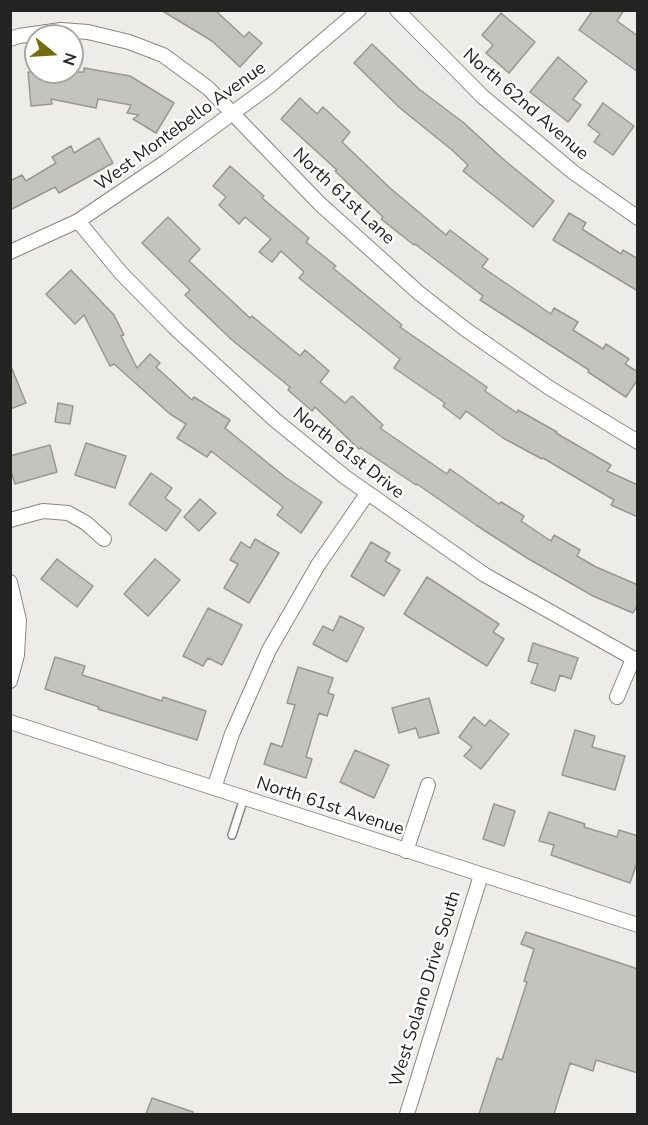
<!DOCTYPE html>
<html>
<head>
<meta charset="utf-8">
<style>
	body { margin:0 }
	#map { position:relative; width:648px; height:1125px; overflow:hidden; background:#edece8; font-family:"Nunito Sans",sans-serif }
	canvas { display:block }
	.frame { position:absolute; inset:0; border:12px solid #232321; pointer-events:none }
	.north { position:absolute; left:24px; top:24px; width:60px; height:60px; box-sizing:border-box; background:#fffffe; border:2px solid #a7a7a6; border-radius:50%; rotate:108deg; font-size:16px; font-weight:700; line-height:24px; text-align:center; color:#232321 }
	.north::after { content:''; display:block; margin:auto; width:21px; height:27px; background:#746d0b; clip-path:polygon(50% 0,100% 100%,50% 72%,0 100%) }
</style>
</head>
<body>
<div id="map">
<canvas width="648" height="1125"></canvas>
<div class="frame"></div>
<div class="north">N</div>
</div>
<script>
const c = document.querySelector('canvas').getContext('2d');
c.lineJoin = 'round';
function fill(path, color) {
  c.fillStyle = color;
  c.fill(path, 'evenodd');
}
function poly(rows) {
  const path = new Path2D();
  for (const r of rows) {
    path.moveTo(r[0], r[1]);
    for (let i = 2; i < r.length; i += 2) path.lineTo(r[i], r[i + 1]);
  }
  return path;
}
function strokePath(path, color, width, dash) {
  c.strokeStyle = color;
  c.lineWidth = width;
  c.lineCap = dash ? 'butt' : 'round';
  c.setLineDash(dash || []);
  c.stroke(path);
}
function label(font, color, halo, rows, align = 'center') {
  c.font = font + ' "Nunito Sans",sans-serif';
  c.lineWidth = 5;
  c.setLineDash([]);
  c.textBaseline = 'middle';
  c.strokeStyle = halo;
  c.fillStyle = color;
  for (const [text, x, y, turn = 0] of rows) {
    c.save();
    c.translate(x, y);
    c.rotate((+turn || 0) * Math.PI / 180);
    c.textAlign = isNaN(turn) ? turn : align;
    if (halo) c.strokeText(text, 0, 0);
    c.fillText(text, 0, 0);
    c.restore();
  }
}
const building = poly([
	[161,10,215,10,244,37,249,32,262,43,240,67,212,41,161,10],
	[593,10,624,10,617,21,638,36,638,72,579,30,593,10],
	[501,13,535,42,509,73,486,53,493,45,482,35,501,13],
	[372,44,419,89,464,123,503,159,554,201,533,227,463,171,468,165,452,150,400,108,354,63,372,44],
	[558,57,587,81,573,99,581,105,568,122,530,92,558,57],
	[84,68,130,76,174,103,156,133,133,119,139,115,127,113,131,105,98,99,96,108,51,99,52,104,31,106,28,72,84,72,84,68],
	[300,98,317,114,323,107,350,132,342,142,390,188,446,235,450,230,488,259,482,267,551,314,554,308,578,322,573,330,603,349,606,344,629,359,625,364,638,372,638,379,626,397,588,372,589,370,480,300,483,296,415,244,414,245,381,219,383,217,335,171,337,170,281,119,300,98],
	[603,103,634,126,613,155,594,142,600,134,588,125,603,103],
	[99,138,113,163,59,193,55,187,10,210,10,181,22,175,26,181,56,163,52,157,71,146,74,153,99,138],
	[230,166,264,196,262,198,309,238,306,242,336,266,333,268,402,325,400,327,487,387,485,391,517,413,518,410,557,432,556,433,611,465,607,471,638,485,638,517,611,505,614,500,543,458,542,459,503,438,466,411,460,419,443,406,445,403,394,368,400,359,299,278,304,272,281,251,272,262,259,252,271,239,245,217,239,224,219,205,226,197,213,186,230,166],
	[569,213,586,223,582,229,621,254,623,250,638,259,638,291,553,240,569,213],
	[168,217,200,249,189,261,250,318,252,316,300,356,305,350,329,371,320,382,345,403,352,396,383,425,380,428,447,474,450,469,499,504,501,502,524,516,521,521,551,541,554,535,580,550,577,556,596,567,638,585,638,604,633,613,593,596,527,558,476,525,417,484,416,485,361,448,359,449,315,407,312,411,288,390,290,387,232,340,185,295,190,290,142,243,168,217],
	[71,270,114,315,124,335,121,336,137,368,150,354,160,363,156,367,192,400,194,397,230,420,225,428,285,477,322,502,301,533,277,515,283,507,211,451,207,457,177,438,186,424,170,414,114,364,110,366,84,315,75,324,46,294,71,270],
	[10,364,26,403,10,409,10,364],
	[58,403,73,406,70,424,55,422,58,403],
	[86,443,126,456,115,488,75,475,86,443],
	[50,445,57,472,15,484,10,468,10,456,50,445],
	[151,473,172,488,165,498,181,510,166,531,129,504,151,473],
	[200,499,216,513,199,531,184,517,200,499],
	[255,539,279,553,249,603,224,588,238,564,230,560,241,542,250,548,255,539],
	[371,542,390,553,385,561,400,570,384,596,351,576,371,542],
	[57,559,93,586,77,607,41,579,57,559],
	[155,559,180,580,148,616,124,594,155,559],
	[427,577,499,624,493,632,504,639,487,666,404,614,427,577],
	[208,608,242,625,222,665,208,658,203,666,183,656,208,608],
	[340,616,364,628,347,662,313,644,323,626,333,631,340,616],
	[533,643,578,658,571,679,560,675,555,691,531,683,538,664,528,661,533,643],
	[55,657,85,666,82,675,95,679,162,701,163,697,206,711,197,740,98,709,99,707,45,689,55,657],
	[298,667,333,678,328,693,334,695,327,716,319,713,306,757,312,759,306,778,264,764,271,743,282,747,295,705,287,703,298,667],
	[429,698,439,733,419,738,416,728,399,733,392,708,429,698],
	[474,717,485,726,490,720,509,734,481,769,464,756,472,747,459,737,474,717],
	[575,730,595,736,592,747,625,756,615,790,562,775,575,730],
	[355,750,389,765,374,798,340,782,355,750],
	[494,804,515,811,504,846,483,839,494,804],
	[549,812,585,824,584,827,617,837,619,830,638,836,638,860,630,883,551,855,554,845,539,841,549,812],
	[526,932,638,969,638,1073,596,1060,593,1071,570,1063,554,1114,479,1114,497,1058,502,1060,527,982,524,981,534,949,521,944,526,932],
	[152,1098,193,1112,193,1114,146,1114,152,1098]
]);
fill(building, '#c4c4bf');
strokePath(building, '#979793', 1.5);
const service = poly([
	[232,835,244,798]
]);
const minor = poly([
	[397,10,483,97,573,172,638,218],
	[10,39,19,36,61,30,88,32,129,42,163,55,208,88,320,204,419,293,465,329,548,387,638,442],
	[78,221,121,273,175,328,275,420,345,477,485,575,638,661],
	[10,252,78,221,167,161,271,85,359,10],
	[10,520,43,511,68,513,86,523,104,539],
	[10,582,19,620,17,655,10,681],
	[617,697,633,659],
	[10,722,638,925],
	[214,788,232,734,269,650,318,565,367,494],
	[406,851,428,785],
	[407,1114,481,875]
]);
strokePath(service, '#878783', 10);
strokePath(minor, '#878783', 16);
strokePath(service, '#fff', 7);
strokePath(minor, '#fff', 14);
label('18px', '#232321', '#fffffe', [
	["North 62nd Avenue",525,105,41],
	["West Montebello Avenue",181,127,-36],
	["North 61st Lane",343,197,43],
	["North 61st Drive",348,454,38],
	["North 61st Avenue",330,807,18],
	["West Solano Drive South",426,989,-73]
]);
</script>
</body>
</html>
